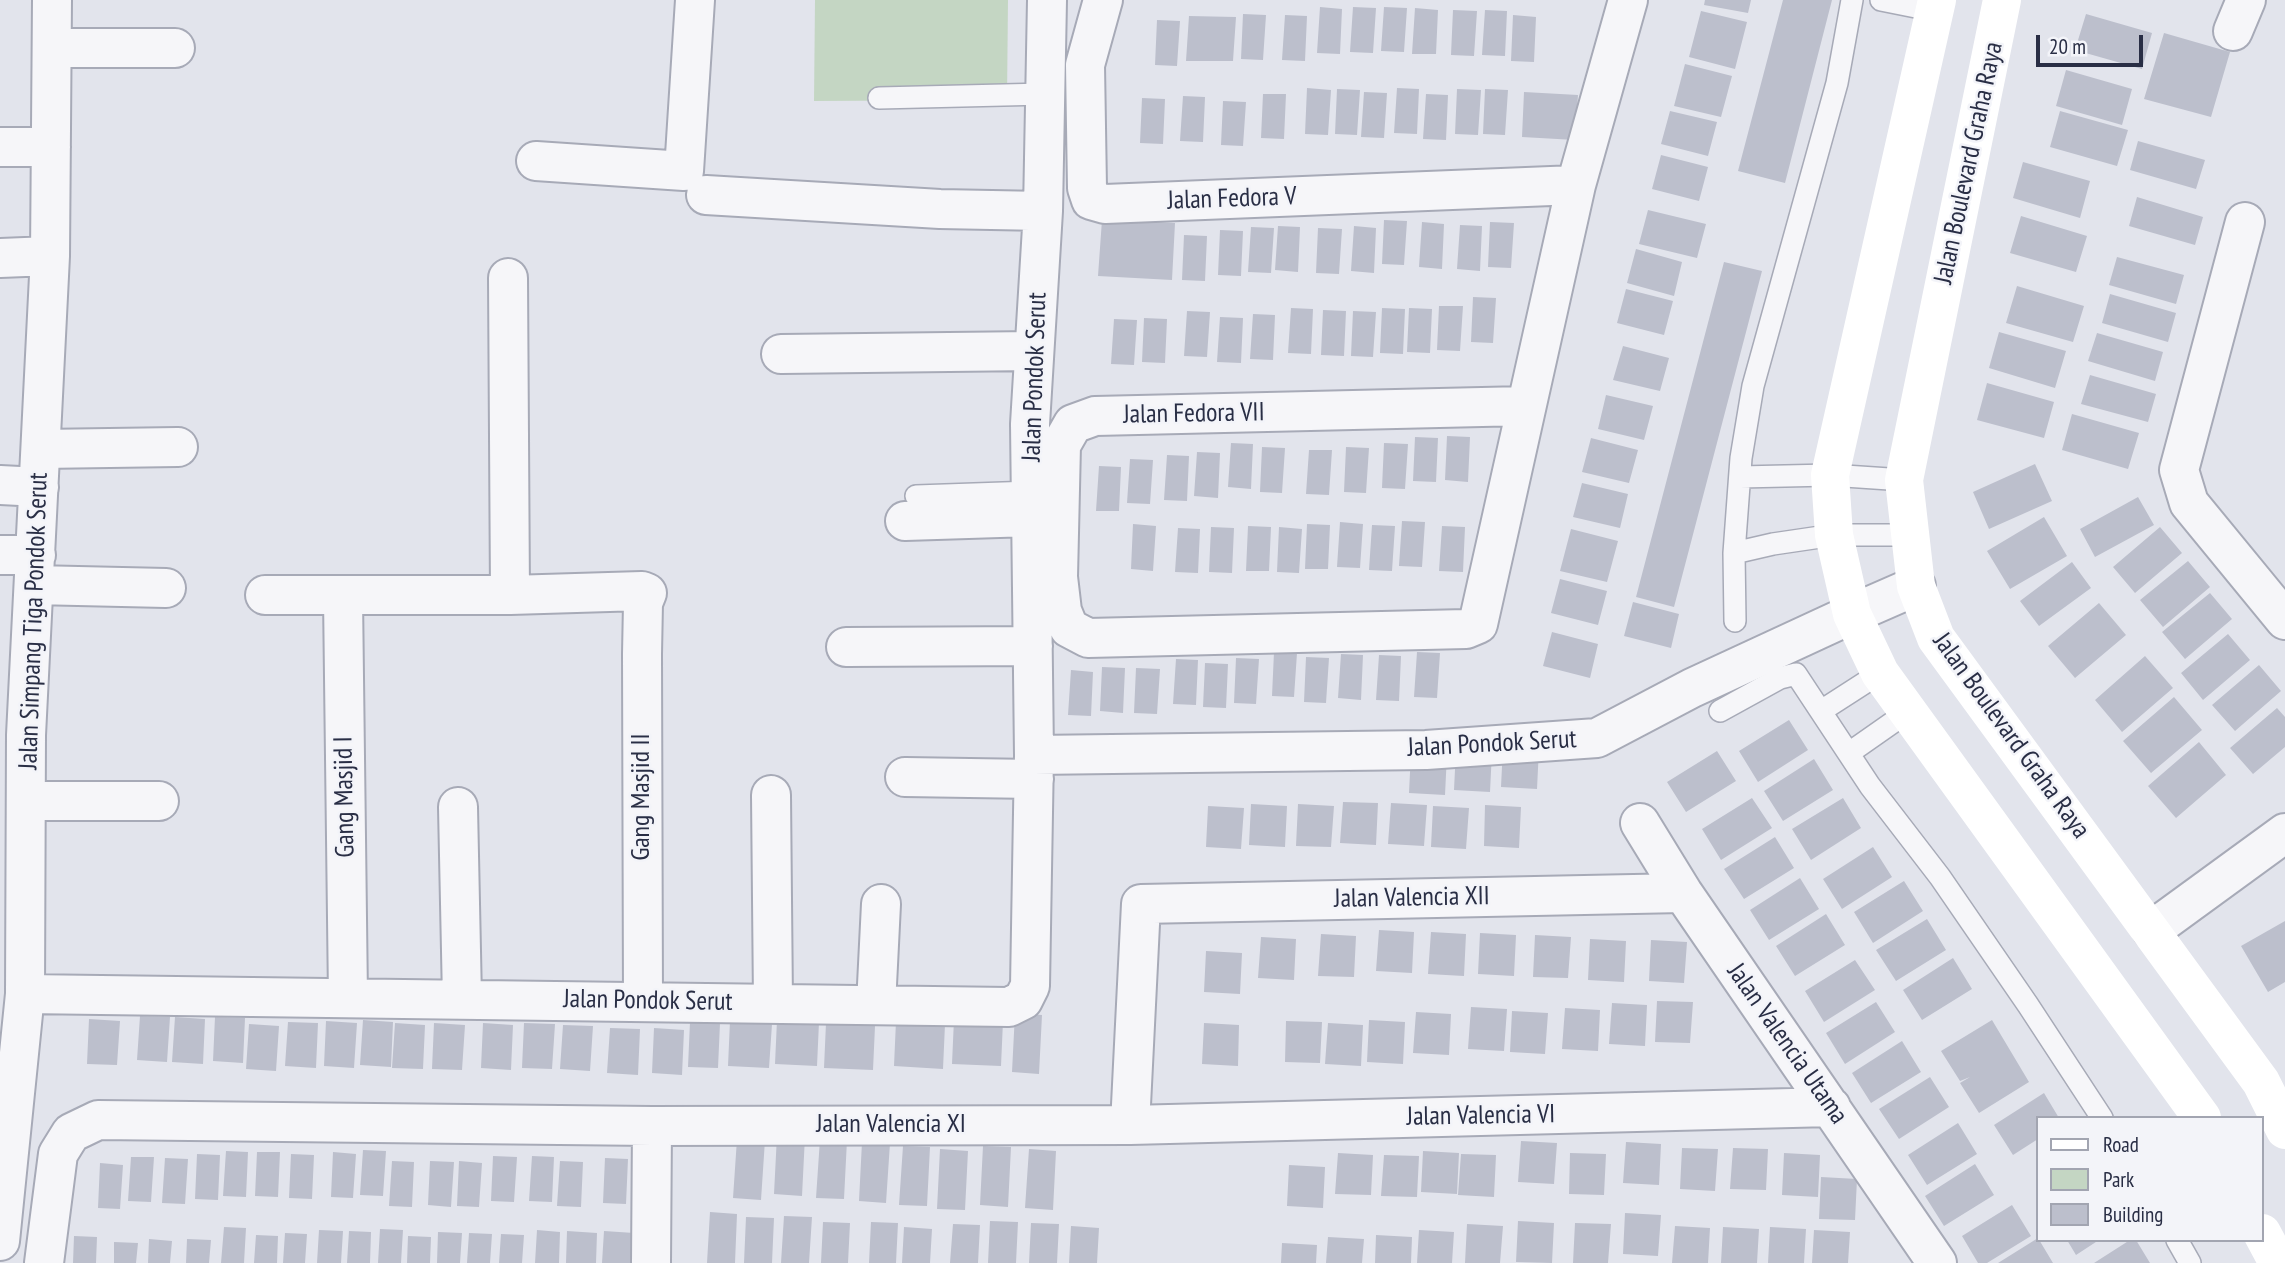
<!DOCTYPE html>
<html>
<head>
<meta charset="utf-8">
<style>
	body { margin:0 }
	#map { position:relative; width:2285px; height:1263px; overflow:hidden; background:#e2e4ec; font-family:"PT Sans Narrow",sans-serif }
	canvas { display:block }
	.legend { position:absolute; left:2036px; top:1116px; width:228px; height:126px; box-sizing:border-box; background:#f3f4f9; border:2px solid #a2a5b1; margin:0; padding:9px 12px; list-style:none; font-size:21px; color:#292e45 }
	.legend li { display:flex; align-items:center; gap:14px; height:35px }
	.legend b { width:35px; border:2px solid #a2a5b1 }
	.scale { position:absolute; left:2036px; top:35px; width:107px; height:32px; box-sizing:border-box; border:4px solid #292e45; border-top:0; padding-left:9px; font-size:21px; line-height:24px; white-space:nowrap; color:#292e45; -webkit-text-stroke:5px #f3f4f9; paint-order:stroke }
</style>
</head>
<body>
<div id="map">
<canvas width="2285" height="1263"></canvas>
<ul class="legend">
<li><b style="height:9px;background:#fff"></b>Road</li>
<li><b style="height:19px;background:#c4d6c3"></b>Park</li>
<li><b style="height:19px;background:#bcbfcc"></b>Building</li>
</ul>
<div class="scale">20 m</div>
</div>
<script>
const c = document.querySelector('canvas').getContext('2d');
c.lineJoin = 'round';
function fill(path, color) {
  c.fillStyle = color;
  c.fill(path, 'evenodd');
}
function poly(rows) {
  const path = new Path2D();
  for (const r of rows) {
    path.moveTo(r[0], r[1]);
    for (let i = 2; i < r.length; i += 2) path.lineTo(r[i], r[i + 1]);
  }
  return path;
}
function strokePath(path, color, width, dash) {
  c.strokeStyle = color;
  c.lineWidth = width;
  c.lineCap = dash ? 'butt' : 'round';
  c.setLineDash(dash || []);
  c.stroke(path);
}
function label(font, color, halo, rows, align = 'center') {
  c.font = font + ' "PT Sans Narrow",sans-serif';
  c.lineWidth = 5;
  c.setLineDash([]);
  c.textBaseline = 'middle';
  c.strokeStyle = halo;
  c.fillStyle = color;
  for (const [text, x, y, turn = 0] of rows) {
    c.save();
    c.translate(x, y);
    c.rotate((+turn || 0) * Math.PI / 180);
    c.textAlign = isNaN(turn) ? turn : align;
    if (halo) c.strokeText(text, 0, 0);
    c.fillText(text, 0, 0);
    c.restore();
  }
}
fill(poly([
	[815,0,1008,0,1007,100,814,101]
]), '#c4d6c3');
fill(poly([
	[1705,0,1751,0,1748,13,1704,5],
	[1783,0,1832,0,1785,183,1738,171],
	[1320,7,1342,9,1340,54,1317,53],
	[1353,7,1376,8,1373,53,1350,52],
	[1384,7,1407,8,1404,52,1381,51],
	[1415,8,1438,10,1436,54,1412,54],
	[1453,10,1477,11,1474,56,1451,55],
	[1485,10,1507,11,1505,56,1482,55],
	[1701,11,1747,22,1735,69,1689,57],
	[1243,14,1266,15,1263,60,1241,59],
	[2086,14,2152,33,2142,69,2075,50],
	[1285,15,1307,16,1305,61,1282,60],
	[1513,15,1536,17,1534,62,1511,61],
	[1189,16,1236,17,1233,61,1186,61],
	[1157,20,1180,21,1177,66,1155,65],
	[2164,33,2230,52,2211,117,2144,99],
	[1685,64,1732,76,1721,117,1674,106],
	[2066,70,2132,89,2122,125,2056,106],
	[1307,88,1331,90,1328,135,1305,134],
	[1397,88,1419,89,1417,134,1394,133],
	[1337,89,1360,90,1357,135,1335,134],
	[1457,89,1481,90,1478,135,1455,134],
	[1485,89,1508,90,1505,135,1483,134],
	[1364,92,1387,93,1384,138,1361,137],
	[1524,92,1578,95,1575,140,1522,137],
	[1263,94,1286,94,1284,139,1261,138],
	[1426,94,1448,95,1446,140,1423,139],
	[1183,96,1205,97,1203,142,1180,141],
	[1142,98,1165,99,1163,144,1140,143],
	[1223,101,1246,102,1243,146,1221,145],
	[1670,111,1717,122,1708,156,1661,144],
	[2060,111,2128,130,2117,166,2050,147],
	[2138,141,2205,160,2196,189,2130,170],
	[1661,155,1708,167,1699,201,1652,189],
	[2023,162,2090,181,2080,218,2013,198],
	[2137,197,2203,217,2195,245,2129,226],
	[1648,210,1706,224,1697,258,1639,244],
	[2021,216,2087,236,2076,272,2010,253],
	[1102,220,1175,223,1172,280,1098,276],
	[1384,220,1407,221,1404,265,1382,264],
	[1422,222,1444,224,1442,269,1419,267],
	[1490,222,1514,223,1511,268,1488,267],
	[1460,225,1482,226,1480,271,1457,269],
	[1278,226,1300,227,1298,272,1275,270],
	[1354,226,1376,228,1374,273,1351,271],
	[1251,227,1274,228,1271,273,1248,272],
	[1318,228,1342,229,1339,274,1316,273],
	[1220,230,1243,231,1241,276,1218,275],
	[1184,235,1207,236,1205,281,1182,280],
	[1636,249,1682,262,1674,296,1627,283],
	[2117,257,2184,275,2176,304,2109,285],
	[1724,262,1762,271,1674,607,1636,597],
	[2017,286,2084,306,2073,342,2006,323],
	[1626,289,1673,301,1664,335,1617,323],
	[2110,294,2176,313,2168,342,2102,323],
	[1473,297,1496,298,1493,343,1471,342],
	[1439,306,1463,306,1460,351,1437,350],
	[1291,308,1313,309,1311,354,1288,353],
	[1382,308,1405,309,1403,354,1380,353],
	[1409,308,1432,309,1430,353,1407,352],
	[1323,310,1346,311,1344,356,1321,355],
	[1187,311,1210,312,1207,357,1184,356],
	[1353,311,1376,312,1373,357,1351,356],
	[1253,314,1275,315,1273,360,1250,359],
	[1220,317,1243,318,1241,363,1217,362],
	[1144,318,1167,319,1165,363,1142,362],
	[1114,319,1137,320,1134,365,1111,364],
	[1999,332,2066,351,2055,388,1989,368],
	[2097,333,2163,352,2155,381,2088,361],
	[1623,346,1669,358,1660,391,1613,380],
	[2090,375,2156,394,2148,422,2081,404],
	[1987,383,2054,402,2044,438,1977,420],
	[1606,395,1653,406,1644,440,1598,429],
	[2072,414,2139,433,2128,469,2062,450],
	[1447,436,1470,437,1468,482,1445,480],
	[1415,437,1438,438,1436,482,1413,481],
	[1591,438,1638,450,1629,483,1582,472],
	[1231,443,1253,444,1251,489,1228,487],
	[1384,443,1408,444,1405,489,1382,488],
	[1262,447,1285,448,1282,493,1260,492],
	[1346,447,1369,448,1366,493,1344,492],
	[1309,450,1332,450,1329,495,1306,494],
	[1197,452,1220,453,1218,498,1194,496],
	[1167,455,1189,456,1187,501,1164,500],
	[1130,459,1153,460,1150,504,1127,503],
	[2035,464,2052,501,1989,529,1973,492],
	[1099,466,1121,467,1119,511,1096,511],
	[1582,483,1628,494,1620,528,1573,517],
	[2138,497,2154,525,2095,557,2080,529],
	[2044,517,2067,556,2010,589,1987,551],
	[1402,521,1425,522,1422,567,1399,566],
	[1340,522,1363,524,1360,568,1337,567],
	[1133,524,1156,526,1153,571,1131,569],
	[1307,524,1330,525,1328,569,1305,569],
	[1372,525,1395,526,1392,571,1369,570],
	[1248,526,1271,527,1269,571,1246,571],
	[1442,526,1465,527,1463,572,1439,571],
	[1211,527,1234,528,1232,573,1209,572],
	[1279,527,1302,529,1299,573,1277,572],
	[2160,527,2182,553,2135,593,2113,567],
	[1178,528,1200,529,1198,573,1175,572],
	[1571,529,1618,541,1607,582,1560,571],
	[2188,561,2210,587,2163,627,2140,600],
	[2072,562,2091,588,2039,626,2020,601],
	[1560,579,1607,591,1598,625,1551,613],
	[2210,593,2232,619,2185,659,2162,632],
	[1633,602,1679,614,1671,648,1624,636],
	[2099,603,2126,635,2075,678,2048,646],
	[1552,632,1598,644,1590,678,1543,666],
	[2228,634,2250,660,2203,700,2181,673],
	[1274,652,1297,653,1294,697,1272,696],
	[1417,652,1440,653,1437,698,1414,697],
	[1341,654,1363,655,1361,700,1338,698],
	[1379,655,1401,656,1399,701,1376,700],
	[2145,656,2173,688,2122,732,2095,700],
	[1306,657,1329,658,1326,703,1304,702],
	[1236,658,1259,659,1256,704,1234,703],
	[1176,659,1198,660,1196,705,1173,704],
	[1205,663,1228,664,1226,708,1203,707],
	[2259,665,2281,691,2235,731,2212,705],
	[1102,667,1125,668,1123,713,1100,711],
	[1136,668,1160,669,1157,714,1134,713],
	[1071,670,1093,672,1091,716,1068,715],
	[2174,697,2202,730,2151,773,2123,741],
	[2277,708,2285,717,2285,747,2253,774,2230,748],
	[1789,720,1808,750,1758,782,1739,751],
	[2199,742,2226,775,2176,818,2148,786],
	[1503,746,1539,748,1537,789,1501,787],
	[1456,749,1492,751,1490,792,1454,790],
	[1717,751,1736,781,1686,812,1667,782],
	[1411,752,1447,754,1445,795,1409,793],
	[1814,759,1833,790,1783,821,1764,791],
	[1752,798,1772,828,1721,860,1702,829],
	[1843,798,1861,828,1811,860,1792,829],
	[1343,802,1378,803,1376,845,1340,843],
	[1391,803,1427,805,1424,846,1388,844],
	[1251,804,1287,806,1285,847,1249,845],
	[1298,804,1334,806,1331,847,1296,846],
	[1485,805,1521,807,1519,848,1484,846],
	[1208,806,1244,808,1241,849,1206,847],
	[1433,806,1469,808,1466,849,1431,847],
	[1775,837,1794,868,1744,899,1724,869],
	[1873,847,1892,877,1842,909,1823,879],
	[1800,878,1819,909,1769,940,1750,910],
	[1904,881,1923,911,1873,943,1854,912],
	[1826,914,1845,945,1795,976,1776,946],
	[1927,919,1946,950,1896,981,1876,950],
	[2285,921,2285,982,2268,992,2241,946],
	[1379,930,1414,932,1412,973,1376,971],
	[1431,932,1466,934,1464,976,1428,974],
	[1480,933,1516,935,1514,976,1478,974],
	[1321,934,1356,936,1354,977,1318,976],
	[1535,935,1571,937,1568,978,1533,977],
	[1261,937,1296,939,1294,980,1258,978],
	[1590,939,1626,941,1624,982,1588,980],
	[1651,940,1687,942,1684,983,1649,981],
	[1206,951,1242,953,1240,994,1204,992],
	[1953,958,1972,989,1922,1020,1903,990],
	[1855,960,1875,990,1824,1022,1805,991],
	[1657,1001,1693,1002,1690,1043,1655,1042],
	[1876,1002,1895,1032,1845,1064,1826,1033],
	[1612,1003,1647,1005,1645,1046,1609,1044],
	[1471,1007,1507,1009,1504,1051,1468,1049],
	[1565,1008,1600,1010,1598,1051,1562,1049],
	[1512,1011,1548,1013,1545,1054,1510,1052],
	[1416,1012,1451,1014,1449,1055,1413,1053],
	[1015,1013,1042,1015,1039,1074,1012,1072],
	[140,1016,170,1017,167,1062,137,1060],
	[175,1017,205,1019,203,1064,172,1062],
	[215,1017,245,1018,243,1063,213,1061],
	[89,1019,120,1021,117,1065,87,1064],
	[954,1019,1003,1021,1001,1066,952,1064],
	[363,1020,393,1022,391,1067,360,1065],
	[777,1020,819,1022,817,1066,775,1064],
	[1369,1020,1405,1022,1403,1064,1367,1062],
	[1992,1020,2029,1082,1979,1113,1960,1083,1970,1077,1960,1081,1941,1051],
	[326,1021,357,1023,354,1068,324,1066],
	[730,1021,772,1024,769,1068,728,1066],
	[896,1021,945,1024,943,1069,894,1066],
	[1286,1021,1322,1022,1320,1063,1285,1062],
	[288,1022,318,1023,316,1068,285,1066],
	[690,1022,720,1023,718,1068,688,1067],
	[395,1023,425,1025,423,1069,392,1068],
	[434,1023,465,1025,462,1070,432,1069],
	[483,1023,513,1025,511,1070,481,1068],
	[524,1023,555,1024,552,1069,522,1068],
	[826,1023,875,1026,873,1070,824,1068],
	[1204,1023,1239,1025,1238,1066,1202,1064],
	[1328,1023,1363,1025,1361,1066,1325,1064],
	[249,1024,279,1026,276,1071,246,1069],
	[563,1025,593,1026,590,1071,560,1069],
	[610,1028,640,1029,638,1075,607,1073],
	[654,1028,684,1030,682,1075,652,1073],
	[1902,1041,1921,1072,1871,1103,1852,1073],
	[1930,1077,1949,1107,1899,1139,1879,1109],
	[2044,1093,2059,1118,2038,1118,2038,1139,2013,1155,1994,1125],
	[1958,1123,1977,1154,1927,1185,1908,1155],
	[777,1135,805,1136,802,1196,774,1194],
	[737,1139,765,1140,761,1200,733,1198],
	[820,1139,847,1140,844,1199,816,1198],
	[1521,1141,1557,1143,1554,1184,1518,1182],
	[862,1142,890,1143,886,1203,859,1201],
	[1626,1142,1661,1144,1659,1185,1623,1183],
	[903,1146,930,1147,927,1206,899,1205],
	[983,1146,1011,1147,1008,1207,980,1205],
	[1682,1148,1718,1149,1715,1191,1680,1189],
	[1733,1148,1768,1149,1766,1190,1730,1189],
	[940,1149,968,1151,965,1210,937,1209],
	[1029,1149,1056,1151,1053,1210,1025,1208],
	[363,1150,386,1151,383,1196,360,1195],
	[226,1151,248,1152,246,1197,223,1196],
	[1423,1151,1459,1153,1457,1194,1421,1192],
	[257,1152,280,1152,278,1197,255,1196],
	[333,1152,356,1154,353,1198,331,1197],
	[1338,1153,1373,1155,1371,1195,1335,1194],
	[1570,1153,1606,1154,1604,1195,1569,1194],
	[1784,1153,1820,1155,1818,1197,1782,1195],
	[197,1154,220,1155,218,1200,195,1199],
	[291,1154,314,1155,312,1199,289,1198],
	[1461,1154,1496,1155,1494,1197,1458,1195],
	[1384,1155,1419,1156,1417,1197,1381,1196],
	[493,1156,517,1157,514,1202,491,1201],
	[532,1156,554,1157,552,1202,529,1201],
	[131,1157,154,1157,151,1202,128,1201],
	[165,1158,188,1159,185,1204,162,1203],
	[605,1158,628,1159,626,1204,603,1203],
	[392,1161,414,1162,412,1207,389,1206],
	[430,1161,454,1162,451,1207,428,1205],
	[459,1161,482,1163,479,1207,457,1206],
	[560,1161,583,1162,581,1207,557,1206],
	[100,1163,123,1165,120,1209,98,1208],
	[1975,1164,1994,1195,1944,1226,1925,1196],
	[1289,1165,1325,1167,1323,1208,1287,1206],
	[1821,1177,1857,1179,1855,1220,1819,1219],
	[2012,1205,2031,1236,1987,1263,1978,1263,1962,1236],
	[710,1212,737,1214,735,1263,707,1263],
	[1625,1213,1661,1215,1658,1256,1623,1254],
	[784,1216,812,1217,809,1263,781,1263],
	[746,1217,774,1218,772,1263,744,1263],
	[990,1221,1018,1222,1016,1263,988,1263],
	[1518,1221,1554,1223,1552,1263,1516,1262],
	[823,1222,850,1223,848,1263,821,1263],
	[871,1222,898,1223,896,1263,869,1263],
	[1031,1223,1059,1224,1057,1263,1029,1263],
	[1575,1223,1611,1224,1608,1263,1573,1263],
	[953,1224,980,1225,978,1263,950,1263],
	[1467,1224,1503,1226,1500,1263,1465,1263],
	[1071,1226,1099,1228,1097,1263,1069,1263],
	[1675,1226,1710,1228,1708,1263,1672,1263],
	[224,1227,246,1228,244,1263,221,1263],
	[904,1227,932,1229,930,1263,902,1263],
	[1723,1227,1759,1229,1757,1263,1721,1263],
	[1770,1227,1806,1229,1804,1263,1768,1263],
	[380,1229,403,1230,401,1263,378,1263],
	[319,1230,343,1231,341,1263,317,1263],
	[537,1230,560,1232,559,1263,535,1263],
	[1419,1230,1454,1232,1452,1263,1417,1263],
	[1814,1230,1850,1232,1848,1263,1812,1263],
	[349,1231,371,1232,370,1263,347,1263],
	[567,1231,597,1233,596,1263,566,1263],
	[604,1231,634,1233,633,1263,602,1263],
	[438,1232,462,1233,460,1263,437,1263],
	[285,1233,307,1234,305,1263,283,1263],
	[469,1233,492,1234,490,1263,467,1263],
	[501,1234,524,1235,522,1263,499,1263],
	[256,1235,278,1236,277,1263,254,1263],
	[1376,1235,1412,1237,1411,1263,1375,1263],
	[74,1236,97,1237,96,1263,73,1263],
	[408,1236,431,1237,430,1263,407,1263],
	[1328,1237,1364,1239,1362,1263,1326,1263],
	[2038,1238,2053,1263,1998,1263],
	[149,1239,172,1241,170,1263,148,1263],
	[187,1239,211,1240,209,1263,186,1263],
	[2067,1240,2099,1240,2076,1255],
	[2130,1240,2136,1240,2150,1263,2094,1263],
	[114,1242,138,1243,136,1263,114,1263],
	[1282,1243,1317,1245,1316,1263,1281,1263]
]), '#bcbfcc');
const service = poly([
	[1881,0,1936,11],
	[879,98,1045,94],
	[1740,477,1830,475,1904,480],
	[916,496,1032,492],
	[1734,553,1773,544,1834,535,1909,535],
	[1735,621,1734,553,1741,458,1753,386,1837,83,1852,0],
	[1720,711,1780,678,1796,674,1870,786,1940,877,2028,1005,2102,1118],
	[1821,711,1880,673],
	[1849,753,1909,711],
	[2177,1240,2190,1263]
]);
const minor = poly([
	[1103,0,1085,65,1087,188,1091,200,1105,204,1576,185],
	[2233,31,2246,0],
	[52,48,175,48],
	[0,147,51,147],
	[536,161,684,171,695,0],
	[706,195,940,209,1043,211],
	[2245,222,2179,470,2189,503,2285,620],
	[0,258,50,256],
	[508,278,510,595],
	[781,354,1033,351],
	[1525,406,1095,416,1073,424,1061,445,1058,577,1062,611,1069,628,1088,638,1466,629,1478,624,1576,185,1628,0],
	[41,449,178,447],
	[0,485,39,487],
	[905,521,1031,517],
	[0,555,36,555],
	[34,585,166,588],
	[265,595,510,595,642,591,647,593,643,603,642,654,643,1001],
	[343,597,348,998],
	[846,647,1033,646],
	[1034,755,1426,750,1597,738,1692,688,1852,614],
	[905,777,1034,779],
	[771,795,773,1003],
	[28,801,159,801],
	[458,807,462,999],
	[1640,823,1683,893,1937,1263],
	[2152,930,2285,833],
	[25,994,1009,1007,1023,1000,1030,986,1034,755,1030,424,1043,211,1047,0],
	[876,1005,881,904],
	[1130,1125,1141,904,1683,893],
	[652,1126,1130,1125,1831,1107],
	[0,1241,25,994,26,735,50,256,52,0],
	[44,1263,58,1154,71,1133,98,1120,652,1126,651,1263]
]);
const tertiary = poly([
	[1852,614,1916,586]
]);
strokePath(service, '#a7aab7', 24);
strokePath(minor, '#a7aab7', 42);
strokePath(tertiary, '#a7aab7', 42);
strokePath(service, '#f6f6f9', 21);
strokePath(minor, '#f6f6f9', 38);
strokePath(tertiary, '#f6f6f9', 38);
strokePath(poly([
	[1937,0,1830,475,1834,535,1852,614,1880,673,2202,1118],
	[2002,0,1904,480,1916,586,1936,638,2261,1082,2285,1130],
	[2262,1233,2278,1263]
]), '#fff', 38);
label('26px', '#292e45', '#f3f4f9', [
	["Jalan Boulevard Graha Raya",1969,163,-78],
	["Jalan Fedora V",1232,199,-2],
	["Jalan Pondok Serut",1035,377,-88],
	["Jalan Fedora VII",1194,414,-1],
	["Jalan Simpang Tiga Pondok Serut",34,621,-88],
	["Jalan Boulevard Graha Raya",2011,736,54],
	["Jalan Pondok Serut",1492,744,-3],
	["Gang Masjid I",345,797,-91],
	["Gang Masjid II",642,797,-90],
	["Jalan Valencia XII",1412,898,-1],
	["Jalan Pondok Serut",648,1001,1],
	["Jalan Valencia Utama",1787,1044,55],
	["Jalan Valencia VI",1481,1116,-1],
	["Jalan Valencia XI",891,1125]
]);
</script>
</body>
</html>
